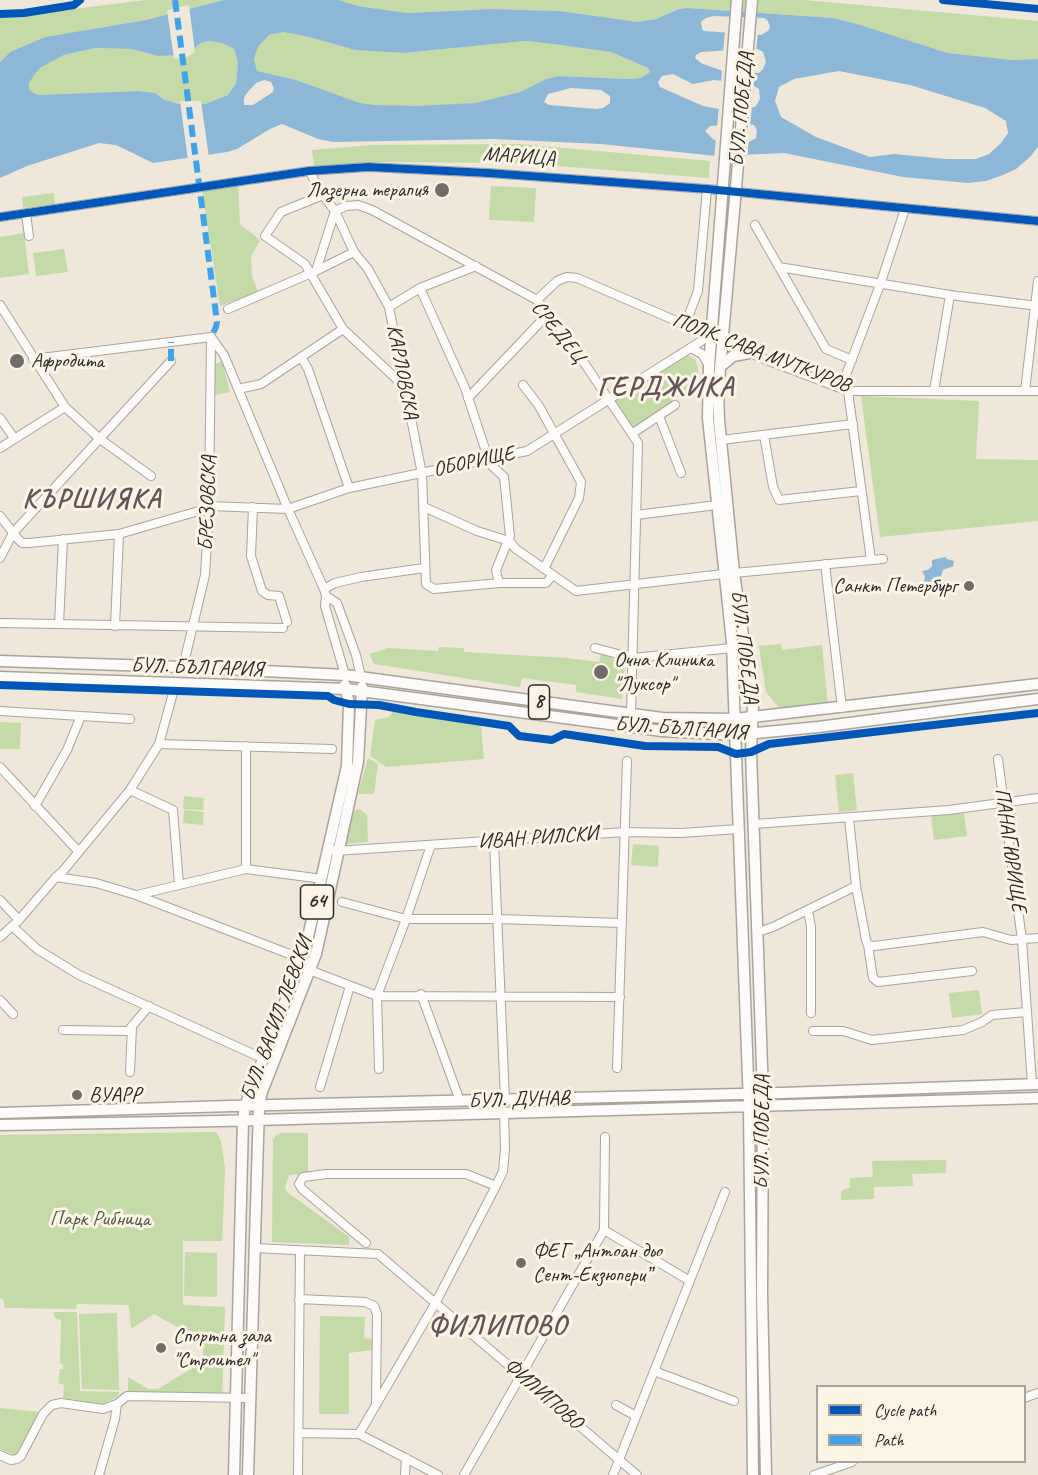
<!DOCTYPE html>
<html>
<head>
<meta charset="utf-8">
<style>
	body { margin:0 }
	#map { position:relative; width:1038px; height:1475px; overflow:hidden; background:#efe7da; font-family:Caveat,sans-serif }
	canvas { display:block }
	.legend { position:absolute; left:816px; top:1385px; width:210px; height:78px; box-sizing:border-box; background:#fcf5e5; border:2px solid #a8a49b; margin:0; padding:8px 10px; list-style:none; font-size:18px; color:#2b2b2b }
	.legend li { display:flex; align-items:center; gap:12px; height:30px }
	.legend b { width:30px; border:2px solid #a8a49b }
</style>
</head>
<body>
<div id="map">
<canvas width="1038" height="1475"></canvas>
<ul class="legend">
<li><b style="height:8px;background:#0057b8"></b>Cycle path</li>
<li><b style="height:8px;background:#3ea3eb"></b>Path</li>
</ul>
</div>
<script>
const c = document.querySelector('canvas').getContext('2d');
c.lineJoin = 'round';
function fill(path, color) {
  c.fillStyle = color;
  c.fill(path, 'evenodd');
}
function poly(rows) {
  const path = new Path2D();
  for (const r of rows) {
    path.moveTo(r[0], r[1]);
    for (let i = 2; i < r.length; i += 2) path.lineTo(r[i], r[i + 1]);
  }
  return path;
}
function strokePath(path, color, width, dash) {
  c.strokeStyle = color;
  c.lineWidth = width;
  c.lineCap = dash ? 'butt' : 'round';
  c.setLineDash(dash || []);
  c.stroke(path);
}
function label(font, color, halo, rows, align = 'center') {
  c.font = font + ' Caveat,sans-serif';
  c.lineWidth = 6;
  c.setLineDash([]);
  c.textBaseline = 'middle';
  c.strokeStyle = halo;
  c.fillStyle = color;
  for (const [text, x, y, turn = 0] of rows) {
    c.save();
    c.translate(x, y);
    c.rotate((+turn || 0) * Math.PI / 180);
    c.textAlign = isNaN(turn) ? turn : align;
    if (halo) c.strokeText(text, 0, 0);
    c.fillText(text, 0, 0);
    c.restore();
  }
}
fill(poly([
	[146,0,224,0,146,20,45,37,10,52,0,62,0,18],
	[339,0,804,0,1038,21,1038,59,1013,60,948,53,857,24,834,18,687,8,679,9,656,19,638,22,560,11,491,9,407,13,358,6],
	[283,32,309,37,355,50,404,53,525,41,553,44,611,52,648,68,650,72,640,78,631,79,558,76,546,79,520,92,475,103,417,107,375,105,360,103,296,80,257,71,254,59,258,47,269,35],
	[209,41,222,43,234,49,238,62,237,74,236,83,228,95,205,104,179,104,165,100,155,93,139,91,37,95,29,91,29,83,35,74,40,68,64,55,95,48,131,49,158,56,180,55,187,54,201,43],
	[520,144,710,161,709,178,520,163,373,162,314,166,312,150,372,145],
	[238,184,240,224,260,240,251,257,252,276,258,292,220,306,202,190],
	[491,186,536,188,534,222,489,220],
	[54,193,55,204,23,208,22,197],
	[24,233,29,274,0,278,0,237],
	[64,249,68,272,36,276,33,253],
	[687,355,695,359,698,368,699,385,672,400,673,403,633,430,613,402],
	[222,362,230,392,215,395,214,364],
	[861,396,979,401,976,459,1038,460,1038,521,880,537],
	[781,644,782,650,822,645,828,706,781,710,766,692,759,646],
	[439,647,464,648,464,652,568,658,599,662,601,653,625,664,622,699,576,692,576,685,522,678,520,687,374,664,369,654,388,648,438,651],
	[394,710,481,724,484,759,386,767,370,756,375,720,389,717],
	[0,722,21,723,20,749,0,749],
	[368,758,378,764,374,794,358,794],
	[853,773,857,810,839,812,835,775],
	[184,796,204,798,203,810,183,809],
	[360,809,367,815,368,842,346,844,354,811],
	[184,810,204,812,203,825,183,823],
	[964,813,967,836,934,840,931,816],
	[633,844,659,846,658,867,631,865],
	[979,990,982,1014,952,1018,949,993],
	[216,1132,221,1141,225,1168,222,1241,183,1241,183,1305,225,1307,222,1395,128,1393,128,1377,148,1389,158,1389,202,1362,204,1342,154,1314,131,1329,129,1305,77,1304,76,1309,5,1308,3,1299,0,1298,0,1135],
	[281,1133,308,1133,308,1178,296,1174,289,1175,285,1187,287,1192,349,1237,349,1245,272,1242,273,1140,276,1135],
	[946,1160,946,1173,912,1174,913,1186,874,1187,874,1199,841,1200,841,1192,844,1189,850,1188,850,1178,873,1177,872,1161],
	[185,1252,217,1253,217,1297,184,1296],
	[53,1312,77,1312,80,1391,119,1392,118,1396,103,1404,63,1398,64,1385,58,1383,60,1369,63,1369,63,1364,60,1363,61,1320,55,1318],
	[117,1313,119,1390,82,1389,79,1314],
	[320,1316,365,1317,364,1338,372,1339,372,1350,349,1353,349,1414,319,1414],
	[0,1408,40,1412,16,1456,0,1449]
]), '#c4daa7');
fill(poly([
	[224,0,339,0,358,6,407,13,491,9,560,11,638,22,656,19,679,9,687,8,834,18,857,24,948,53,1013,60,1038,59,1038,147,1030,157,1016,169,1003,175,986,181,968,183,903,177,784,153,717,156,601,144,493,139,333,142,318,139,282,124,270,129,237,149,227,152,153,163,116,145,99,143,27,166,0,178,0,62,10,52,45,37,146,20],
	[713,16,764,18,768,21,770,27,768,31,761,35,704,31,702,29,701,22,706,18],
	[283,32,309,37,355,50,404,53,525,41,553,44,611,52,648,68,650,72,640,78,631,79,558,76,546,79,520,92,475,103,417,106,375,105,360,103,296,80,257,71,254,59,258,47,269,35],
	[209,41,222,43,234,49,238,62,237,74,236,83,228,95,205,104,179,104,165,100,155,93,139,91,37,95,29,90,29,83,35,74,40,68,64,55,95,48,131,49,158,56,180,55,187,54,201,43],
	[744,49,758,49,763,52,766,62,763,69,759,73,720,70,701,63,695,58,696,55,701,52],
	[839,71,910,85,985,108,1006,121,1008,133,1001,143,989,154,976,159,946,159,894,154,870,157,816,137,781,117,775,101,779,87,794,79],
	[673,74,693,84,714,80,751,84,759,89,760,99,756,106,749,109,719,109,703,106,660,87,658,82,662,76],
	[264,80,271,82,274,88,273,92,253,105,244,105,244,98,246,94,256,83],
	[571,88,601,90,610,96,610,103,603,108,596,109,549,105,544,102,548,94],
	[746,124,754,125,757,130,756,138,749,142,714,140,705,131,710,126],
	[945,557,947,559,954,561,953,566,943,570,941,576,935,584,928,585,924,582,925,576,922,571,928,570,932,566,932,560]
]), '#8cb7d7');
fill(poly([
	[189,5,195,52,188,57,174,59,167,10],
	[725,30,758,32,756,52,723,53],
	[722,67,755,70,753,88,721,84],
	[180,101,201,101,209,158,188,161],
	[752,105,750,127,717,128,719,106],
	[716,137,749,139,747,158,714,159]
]), '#efe7da');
const minor = poly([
	[309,171,323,195,335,211,354,252,368,269,389,307,422,474,426,584,434,589,499,583,546,583,552,576],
	[323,195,281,212,265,236,305,264,343,329,404,386],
	[26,214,29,236],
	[0,217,309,171,368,167,488,173,707,189,1038,221],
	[755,225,826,349,852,360],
	[779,267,950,295,1038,306],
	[316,271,335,211,346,206,358,205,372,210,537,300,564,333,638,443,631,714],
	[420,288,465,388,490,464,504,477,510,536,496,570,499,583],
	[537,300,557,281,567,277,577,278,764,359,848,391,1038,391],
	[0,305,65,407,100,439,151,476],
	[389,307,420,288,476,266],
	[228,309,316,271,354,252],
	[685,325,698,291,707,189],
	[211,337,224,355,288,509,324,589,326,596,325,606,345,675],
	[691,348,702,354,709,366],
	[301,357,308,369,349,488],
	[33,359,211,337],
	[523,385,539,406,581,482,579,498,544,569],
	[841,388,881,282,905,209],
	[238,389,261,384,343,329],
	[848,391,871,560],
	[934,391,950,295],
	[1025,391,1038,281],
	[468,398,548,314],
	[659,416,681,473],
	[0,418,14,438],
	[633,433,675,405],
	[764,435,773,487,779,500,861,491],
	[721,440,853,424],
	[0,448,65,407],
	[209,506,288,509,349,488,527,451,711,335],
	[253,507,251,556,262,591,268,595,279,596,287,622],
	[424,507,477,531,509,541,516,549,576,591,723,574],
	[636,515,717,505],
	[0,516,18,539,22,543,29,543,119,534,209,508],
	[0,558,13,533,171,361],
	[825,564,842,708],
	[734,573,883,559],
	[324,589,335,583,361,577,424,568],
	[326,596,337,603,356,655,361,677],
	[0,623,283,628],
	[59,624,63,539],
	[115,626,119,534],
	[595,648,633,658,732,648],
	[183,667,205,575,209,506,211,337],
	[0,711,130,719],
	[159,744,332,749],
	[246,746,246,869],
	[998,759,1022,940,1032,1084],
	[0,767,78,851],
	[130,790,173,810,179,884],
	[35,806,67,750,81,716],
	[849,818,856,886,866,940,868,945,874,946,983,932,1011,940,1038,938],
	[754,824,949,810,1038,798],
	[494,842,505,1100],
	[335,851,625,832,681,833,739,829],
	[56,877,96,883,136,895,305,960],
	[137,895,246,869,315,878],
	[0,900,19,920],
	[342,902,406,919,498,919,622,923],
	[808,910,811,927,811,1013],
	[12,926,37,949,79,975,264,1059],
	[758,932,773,927,856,886],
	[0,937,19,920,56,877,63,871,130,790,159,744,176,682],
	[868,945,873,978,878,982,972,971],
	[304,968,377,996,620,997],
	[421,994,460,1101],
	[0,1000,13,1014],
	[63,1030,128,1031,149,1006],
	[813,1031,843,1031,872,1040,963,1030,982,1022,992,1015,1026,1012],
	[617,1068,627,761],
	[379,1069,377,996,406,919,431,845],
	[130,1072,132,1026],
	[320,1087,350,986],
	[604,1230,690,1281],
	[366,1243,302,1189,299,1184,303,1177,327,1174,466,1174,496,1186],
	[254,1248,378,1254,637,1475],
	[299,1299,365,1302,374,1306,377,1314,376,1403],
	[654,1371,734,1401],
	[1024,1398,1038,1393],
	[616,1405,636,1416],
	[299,1433,359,1434,438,1475],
	[359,1434,436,1302,496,1186,503,1171,505,1149,504,1112],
	[0,1455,11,1460,17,1459,21,1456,43,1414,52,1405,61,1403,103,1409,117,1404,127,1396,250,1398],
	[99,1475,115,1419,117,1404],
	[298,1475,300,1250],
	[405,1475,406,1458],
	[464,1475,604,1230,605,1137],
	[613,1475,725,1192],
	[814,1475,852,1462]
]);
const major = poly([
	[722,198,709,366,708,418,732,642,734,702,749,1105,753,1475],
	[735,199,718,392,719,420,734,573,753,705,751,752,763,1094,762,1294,766,1475],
	[720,367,733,356,749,353],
	[0,661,183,667,345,675,662,718,735,719,1038,684],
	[0,677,346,689,662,731,736,735,818,727,1038,699],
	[0,1113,231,1106,782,1093,1038,1084],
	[0,1125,220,1121,1038,1098],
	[234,1475,243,1120,245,1106,305,950,347,766,349,704,345,685],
	[248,1475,259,1106,262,1092,316,954,358,762,362,687]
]);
strokePath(minor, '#a8a49c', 10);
strokePath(major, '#a8a49c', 13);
strokePath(minor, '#fdfbf9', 8);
strokePath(major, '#fdfbf9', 10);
const majorBridge = poly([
	[722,198,737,0],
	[735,199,752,0]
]);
strokePath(majorBridge, '#a8a49c', 13, []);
strokePath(majorBridge, '#fdfbf9', 10);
strokePath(poly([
	[175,0,217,322,216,327,211,337],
	[171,361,171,342]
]), '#3ea3eb', 6, [12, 6]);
strokePath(poly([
	[943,0,1038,9],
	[0,14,24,13,74,5,80,0],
	[0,217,309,171,368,167,488,173,707,189,1038,221],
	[0,685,328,696,334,700,349,704,379,705,416,712,509,726,519,736,552,740,564,734,645,746,718,747,736,754,751,752,769,744,1038,713]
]), '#0057b8', 8);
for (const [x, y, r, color] of [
	[442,190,8,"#706d68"],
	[17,361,8,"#706d68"],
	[969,586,6,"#706d68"],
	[601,672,8,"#706d68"],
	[77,1095,6,"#706d68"],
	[521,1263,6,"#706d68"],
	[161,1348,6,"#706d68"]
]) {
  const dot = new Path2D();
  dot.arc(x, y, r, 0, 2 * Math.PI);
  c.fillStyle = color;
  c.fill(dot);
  strokePath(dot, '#fcf5e5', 2);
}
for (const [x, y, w] of [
	[539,702,21],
	[317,902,33]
]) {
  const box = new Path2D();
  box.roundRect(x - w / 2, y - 17, w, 34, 4.5);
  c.fillStyle = '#fcf5e5';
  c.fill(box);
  strokePath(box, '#2b2b2b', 1.5);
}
label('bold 20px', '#2b2b2b', null, [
	["8",539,702],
	["64",317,902]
]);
label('21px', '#2b2b2b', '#fcf5e5', [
	["БУЛ. ПОБЕДА",742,109,-85],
	["МАРИЦА",519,157,4],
	["СРЕДЕЦ",558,332,51],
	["ПОЛК. САВА МУТКУРОВ",761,353,21],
	["КАРЛОВСКА",402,372,79],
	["ОБОРИЩЕ",474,462,-12],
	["БРЕЗОВСКА",208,503,-88],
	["БУЛ. ПОБЕДА",744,647,83],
	["БУЛ. БЪЛГАРИЯ",197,668,2],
	["БУЛ. БЪЛГАРИЯ",681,729,4],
	["ИВАН РИЛСКИ",538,838,-4],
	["ПАНАГЮРИЩЕ",1010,850,82],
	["БУЛ. ВАСИЛ ЛЕВСКИ",277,1019,-70],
	["БУЛ. ДУНАВ",519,1100,-2],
	["БУЛ. ПОБЕДА",762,1132,-90],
	["ФИЛИПОВО",543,1394,41]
]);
label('21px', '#2b2b2b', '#fcf5e5', [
	["Лазерна терапия",428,190,"right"],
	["Афродита",31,361],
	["Санкт Петербург",957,586,"right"],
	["Очна Клиника",614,660],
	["\"Луксор\"",614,684],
	["ВУАРР",89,1095],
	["ФЕГ „Антоан дьо",533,1251],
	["Сент-Екзюпери”",533,1275],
	["Спортна зала",173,1336],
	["\"Строител\"",173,1360]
], 'left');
label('21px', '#4e5c44', '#fcf5e5', [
	["Парк Рибница",100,1219]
]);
c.letterSpacing = '1.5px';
label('bold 27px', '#64535b', '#fcf5e5', [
	["ГЕРДЖИКА",666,388],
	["КЪРШИЯКА",92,500],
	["ФИЛИПОВО",498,1327]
]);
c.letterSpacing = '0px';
</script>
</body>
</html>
